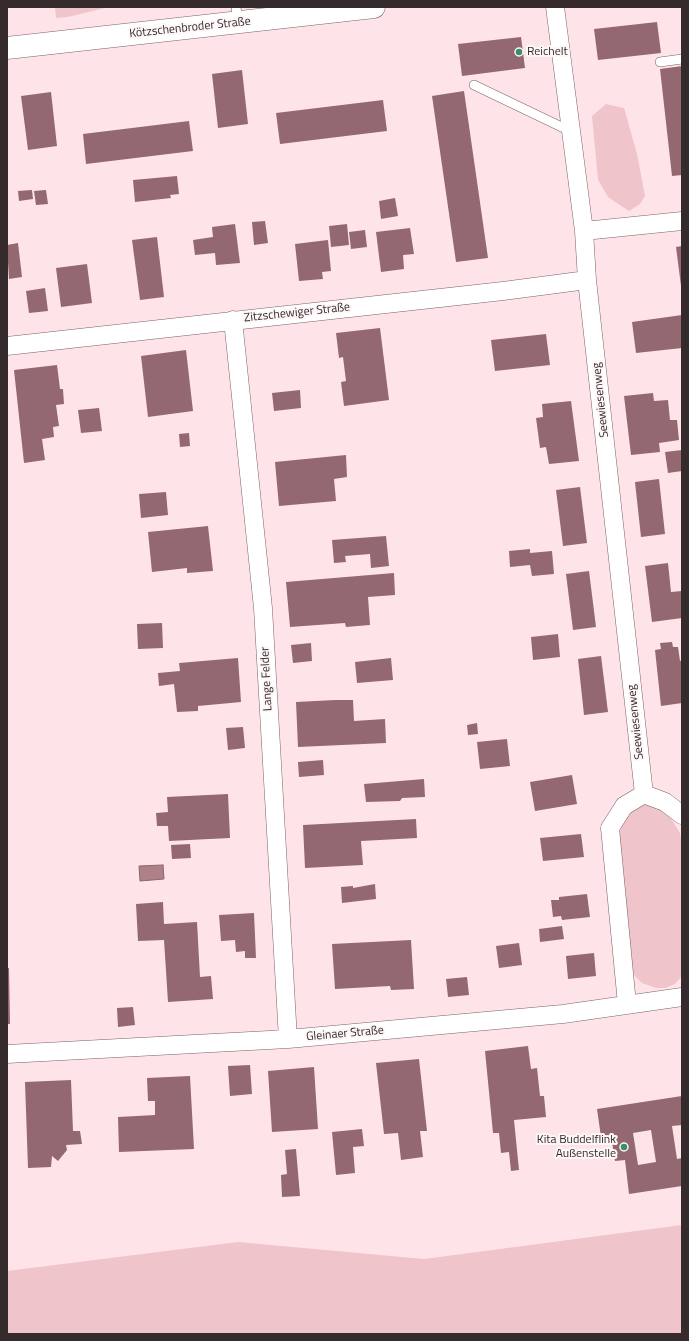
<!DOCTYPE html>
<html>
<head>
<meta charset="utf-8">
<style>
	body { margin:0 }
	#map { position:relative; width:689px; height:1341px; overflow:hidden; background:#fee4e8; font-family:"Titillium Web",sans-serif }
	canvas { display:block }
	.frame { position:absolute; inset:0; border:8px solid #362b2c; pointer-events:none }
</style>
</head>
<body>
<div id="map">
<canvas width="689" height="1341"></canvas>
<div class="frame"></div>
</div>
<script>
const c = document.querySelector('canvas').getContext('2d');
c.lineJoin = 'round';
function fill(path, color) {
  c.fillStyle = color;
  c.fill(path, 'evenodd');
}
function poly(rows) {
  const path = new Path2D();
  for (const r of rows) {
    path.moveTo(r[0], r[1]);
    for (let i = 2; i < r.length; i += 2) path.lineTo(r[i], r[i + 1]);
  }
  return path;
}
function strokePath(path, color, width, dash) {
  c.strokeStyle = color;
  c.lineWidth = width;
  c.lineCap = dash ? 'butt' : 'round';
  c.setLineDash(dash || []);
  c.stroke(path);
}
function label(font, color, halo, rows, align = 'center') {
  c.font = font + ' "Titillium Web",sans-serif';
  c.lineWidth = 4;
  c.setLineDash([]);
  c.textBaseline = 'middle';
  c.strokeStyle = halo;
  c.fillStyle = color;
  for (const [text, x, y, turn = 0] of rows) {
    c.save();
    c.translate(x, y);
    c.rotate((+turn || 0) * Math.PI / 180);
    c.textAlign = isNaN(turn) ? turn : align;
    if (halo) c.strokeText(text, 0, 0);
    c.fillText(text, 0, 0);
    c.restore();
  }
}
fill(poly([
	[55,7,109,7,68,17,56,18],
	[606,104,624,108,637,154,645,196,640,204,629,211,608,197,598,180,592,116],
	[648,803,656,805,670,817,680,833,682,848,682,976,675,984,665,988,656,988,642,983,636,977,632,971,618,841,620,831,628,814,638,804],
	[682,1225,682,1334,7,1334,7,1271,238,1242,424,1259]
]), '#efc4ca');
const water = poly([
	[163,865,164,879,140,881,139,866,163,865]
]);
fill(water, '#ae8188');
strokePath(water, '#8a676c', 1);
fill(poly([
	[657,22,661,53,598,60,594,29],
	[521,37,525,68,462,76,458,44],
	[682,66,682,175,672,176,660,69],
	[242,70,248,124,218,128,212,74],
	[464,91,488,258,456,262,432,96],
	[51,92,57,146,28,150,21,96],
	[383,100,387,131,280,144,276,113],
	[189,121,193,151,86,164,83,134],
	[177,176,179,194,170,195,171,198,135,202,133,180],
	[32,190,33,199,19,201,18,191],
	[46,190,48,204,36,205,34,191],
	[395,198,398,216,381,219,379,201],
	[265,221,268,243,254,245,252,222],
	[235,224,240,263,216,265,215,253,195,255,193,240,213,237,212,227],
	[347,224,349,245,331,247,329,226],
	[410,228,414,254,403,255,404,269,381,272,376,232],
	[365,230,367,247,351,249,349,232],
	[157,237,164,297,140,300,132,240],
	[328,240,331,271,322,272,323,279,299,281,295,244],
	[18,243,22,277,9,279,7,245],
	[682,246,682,286,681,286,676,247],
	[87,264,92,303,61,307,56,268],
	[45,288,48,311,29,313,26,291],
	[682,315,682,348,636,353,632,322],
	[380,328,389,400,344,406,341,382,346,381,343,357,339,358,336,333],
	[546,334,550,365,495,371,491,340],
	[186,350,193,411,148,417,141,356],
	[57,365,60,389,63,389,64,404,56,405,59,426,53,427,54,437,42,439,45,460,24,463,14,370],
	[300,390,301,408,274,411,272,393],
	[653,393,654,401,668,400,670,420,677,420,679,440,659,443,660,452,631,455,624,396],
	[571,401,579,461,549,464,546,447,540,448,536,418,543,417,542,404],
	[99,408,102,431,81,433,78,410],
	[189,433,190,446,180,447,179,434],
	[682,450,682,471,668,473,665,452],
	[346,455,347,477,334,479,336,501,279,506,275,462],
	[659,479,665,534,641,537,635,482],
	[580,487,587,543,563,546,556,490],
	[166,492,168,515,141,518,139,494],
	[208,526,213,571,187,573,187,568,152,572,148,532],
	[386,536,389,566,371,568,370,554,345,556,346,562,334,563,332,540],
	[530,549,530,553,552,551,554,574,532,576,530,565,510,567,509,551],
	[668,563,671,592,682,591,682,618,652,622,645,566],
	[589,571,596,627,573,630,566,574],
	[394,573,395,595,368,597,370,625,346,627,345,623,290,627,286,582],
	[162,623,163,648,138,649,137,624],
	[558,634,560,657,533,660,531,637],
	[672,642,673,647,678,647,680,661,682,660,682,703,661,706,655,650,661,649,660,643],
	[311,643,312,661,293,663,291,645],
	[601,656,608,712,584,715,578,659],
	[238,658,241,702,198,706,198,711,177,712,174,684,159,686,158,673,180,671,179,663],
	[391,658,393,680,357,683,355,662],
	[335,700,353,700,354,721,385,719,386,743,298,747,296,702],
	[477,723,478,734,468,735,467,725],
	[243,727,245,748,228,750,226,728],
	[507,739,510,766,480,769,477,742],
	[323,760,324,775,299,777,298,762],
	[572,775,577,804,535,811,530,782],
	[424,779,425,797,402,798,400,801,366,802,364,784],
	[228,794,230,838,169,841,168,826,157,826,156,813,168,812,167,797],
	[416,819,417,838,361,841,363,865,305,868,303,825],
	[581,834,584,857,543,861,540,838],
	[190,844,191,858,172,859,171,845],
	[375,884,376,899,342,903,341,887,353,886,353,888],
	[587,894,590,917,562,920,561,916,553,917,551,900,559,900,559,897],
	[163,902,164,924,197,922,200,977,211,976,213,999,168,1002,164,940,138,941,136,904],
	[254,913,256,958,245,958,245,951,236,952,235,940,221,941,219,915],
	[562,926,564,939,540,942,539,929],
	[411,940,414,989,391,990,390,986,335,989,332,944],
	[519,943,522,965,499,968,496,946],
	[594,953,596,976,568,979,566,956],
	[7,968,9,968,10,1024,7,1024],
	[467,977,469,995,448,997,446,979],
	[133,1007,135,1025,118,1027,117,1008],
	[528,1046,531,1069,537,1068,540,1096,544,1096,546,1117,514,1120,519,1170,511,1171,509,1152,501,1153,499,1133,493,1133,485,1051],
	[419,1059,427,1131,420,1131,423,1157,401,1160,398,1133,384,1134,376,1063],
	[250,1065,252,1094,230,1096,228,1066],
	[314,1067,318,1129,272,1132,268,1071],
	[190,1076,194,1149,119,1152,118,1117,155,1115,155,1101,148,1101,147,1078],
	[71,1080,73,1131,80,1131,82,1144,66,1145,67,1150,58,1161,52,1156,51,1167,28,1168,25,1082],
	[682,1096,682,1125,672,1126,677,1159,682,1158,682,1186,629,1194,625,1160,615,1161,611,1135,601,1137,597,1109],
	[651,1130,656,1162,638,1165,633,1133],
	[362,1129,364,1146,353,1147,355,1173,336,1175,332,1132],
	[296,1149,300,1196,282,1197,281,1175,287,1174,285,1150]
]), '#946870');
const service = poly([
	[236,7,238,22],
	[660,62,682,59],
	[474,85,570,131]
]);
const minor = poly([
	[555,7,584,231,587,280,644,794],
	[584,231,682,221],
	[233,320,263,608,288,1039],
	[7,346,503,291,587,280],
	[627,1004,610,828,624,806,644,794,665,802,682,815],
	[7,1054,288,1039,563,1014,682,997]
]);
const tertiary = poly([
	[7,48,374,7]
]);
strokePath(service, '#7c6165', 10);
strokePath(minor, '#7c6165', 19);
strokePath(tertiary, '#7c6165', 23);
strokePath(service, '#fff', 9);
strokePath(minor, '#fff', 18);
strokePath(tertiary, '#fff', 22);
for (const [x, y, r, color] of [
	[519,52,4,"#3a9064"],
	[624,1147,4,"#3a9064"]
]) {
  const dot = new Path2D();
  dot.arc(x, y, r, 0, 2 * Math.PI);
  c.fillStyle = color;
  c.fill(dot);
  strokePath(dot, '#fdf7f8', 1.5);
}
label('12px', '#362b2c', '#fdf7f8', [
	["Kötzschenbroder Straße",190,28,-6],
	["Zitzschewiger Straße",297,313,-6],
	["Seewiesenweg",601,400,-96],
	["Lange Felder",267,679,-93],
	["Seewiesenweg",636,722,-96],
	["Gleinaer Straße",345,1034,-5]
]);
label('12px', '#362b2c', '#fdf7f8', [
	["Reichelt",527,52],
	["Kita Buddelflink",616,1140,"right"],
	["Außenstelle",616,1154,"right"]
], 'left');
</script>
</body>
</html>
